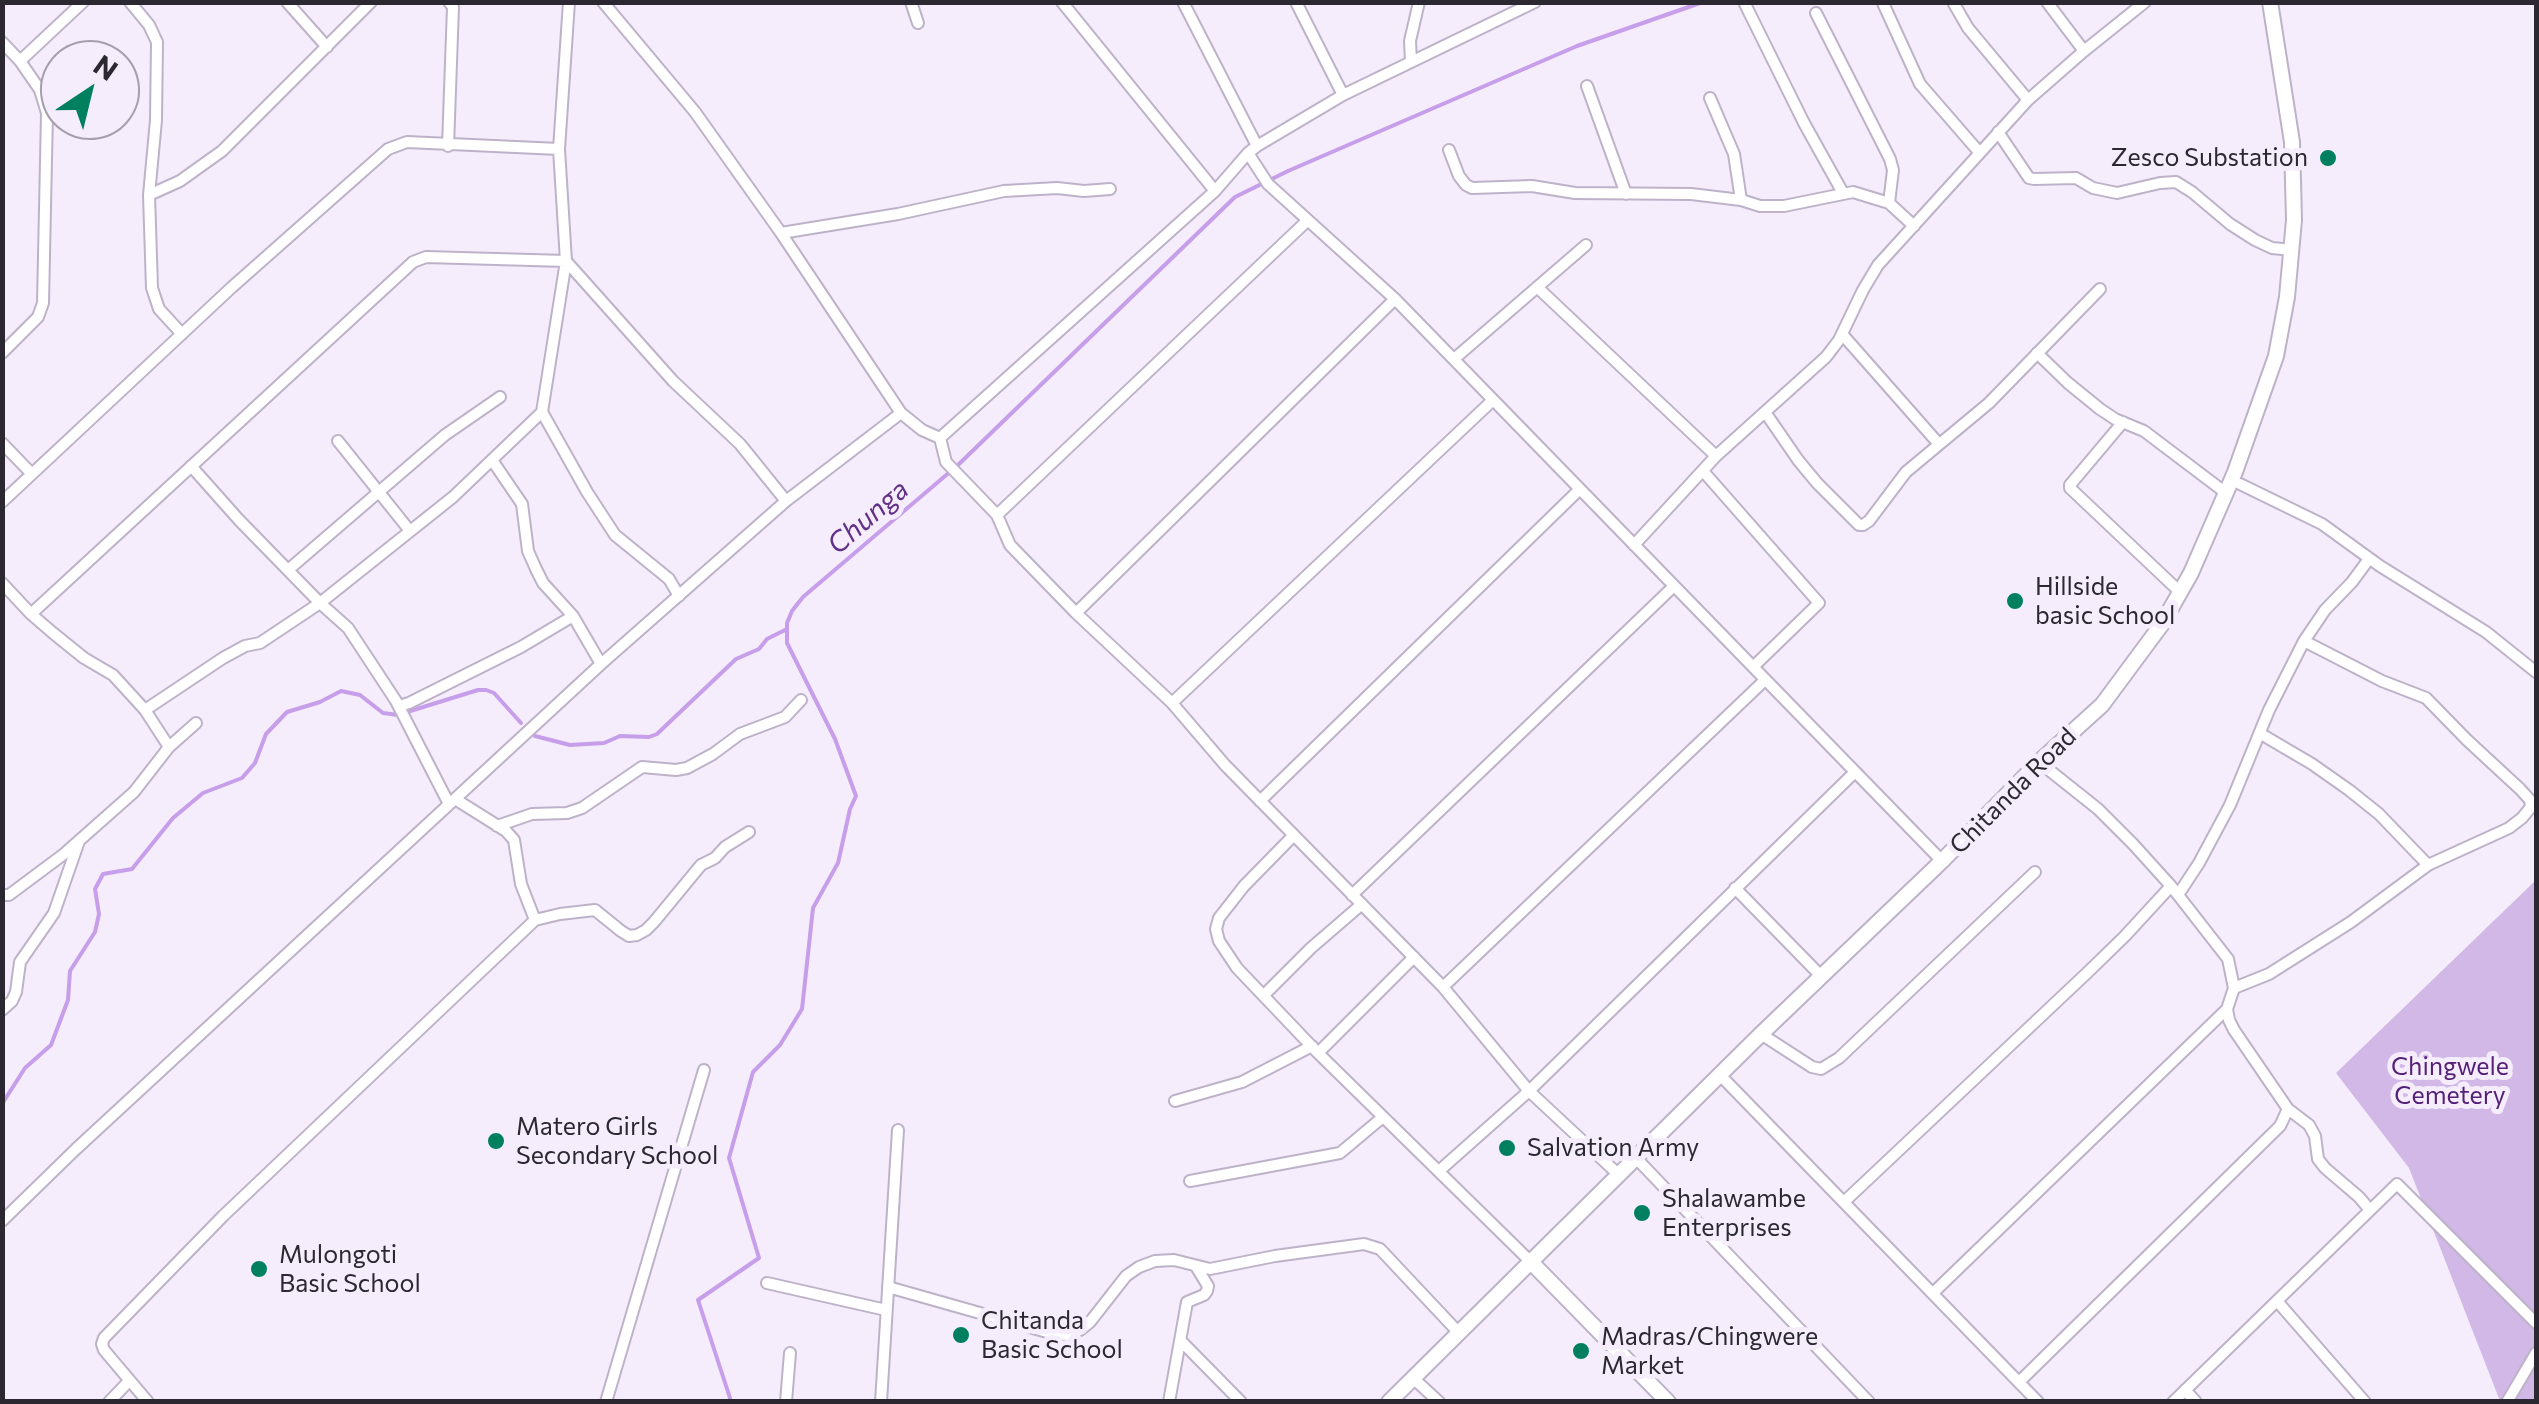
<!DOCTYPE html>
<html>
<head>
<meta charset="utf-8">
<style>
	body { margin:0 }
	#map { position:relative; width:2539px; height:1404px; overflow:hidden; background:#f5edfc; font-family:Commissioner,sans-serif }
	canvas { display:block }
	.frame { position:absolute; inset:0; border:5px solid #2c2831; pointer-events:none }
	.north { position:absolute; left:40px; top:40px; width:100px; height:100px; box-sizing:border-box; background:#f5edfc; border:2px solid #a59eab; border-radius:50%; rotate:35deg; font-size:28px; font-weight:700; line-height:40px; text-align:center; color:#2c2831 }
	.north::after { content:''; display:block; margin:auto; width:35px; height:45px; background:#018060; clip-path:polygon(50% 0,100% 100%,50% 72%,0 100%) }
</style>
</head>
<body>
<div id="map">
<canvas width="2539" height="1404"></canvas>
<div class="frame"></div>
<div class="north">N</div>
</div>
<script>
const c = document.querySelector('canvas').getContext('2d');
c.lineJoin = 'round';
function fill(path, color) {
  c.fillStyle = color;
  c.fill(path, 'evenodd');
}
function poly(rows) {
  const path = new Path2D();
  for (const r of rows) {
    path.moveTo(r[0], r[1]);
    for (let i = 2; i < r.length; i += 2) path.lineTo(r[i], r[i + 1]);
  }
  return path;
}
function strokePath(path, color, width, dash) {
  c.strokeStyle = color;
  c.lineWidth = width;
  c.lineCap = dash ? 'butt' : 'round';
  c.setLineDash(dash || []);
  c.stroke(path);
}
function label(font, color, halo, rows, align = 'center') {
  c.font = font + ' Commissioner,sans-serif';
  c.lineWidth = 10;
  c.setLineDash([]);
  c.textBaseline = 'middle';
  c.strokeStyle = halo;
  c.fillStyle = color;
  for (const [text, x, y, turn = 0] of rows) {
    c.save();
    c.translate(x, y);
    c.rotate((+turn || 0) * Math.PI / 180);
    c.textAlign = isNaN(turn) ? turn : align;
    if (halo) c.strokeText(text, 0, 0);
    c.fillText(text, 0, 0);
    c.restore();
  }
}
fill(poly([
	[2536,880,2536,1401,2500,1401,2409,1168,2336,1073]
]), '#d1b8e7');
strokePath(poly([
	[407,712,478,690,486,690,494,693,521,723],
	[535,736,570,745,604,743,620,736,649,737,657,734,736,659,759,649,767,639,787,629],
	[2,1104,25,1068,51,1045,68,1000,70,971,95,932,99,914,95,889,103,874,132,869,173,818,203,793,242,778,255,763,266,734,287,712,320,702,341,691,360,695,383,713,398,715],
	[729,1402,730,1398,698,1300,759,1258,729,1158,753,1072,780,1045,802,1009,813,908,838,863,850,809,856,796,835,739,787,643,787,623,792,611,803,597,958,465,1235,197,1288,171,1577,46,1703,2]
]), '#c69eea', 4);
const street = poly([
	[130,2,149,25,157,42,156,120,149,195,152,288,159,309,182,334],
	[287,2,327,47],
	[569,2,559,149,566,261,542,412,587,492,615,535,669,579,679,596],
	[603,2,695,112,781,233,901,413,922,430,940,438],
	[911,2,918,23],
	[1062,2,1215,191],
	[1183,2,1257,146],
	[1296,2,1343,95],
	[1953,2,1968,28,2028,100],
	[2047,2,2084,51],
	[1883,3,1920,84,1979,152],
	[1745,4,1804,123,1843,193],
	[1816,13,1890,159,1893,170,1889,203],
	[2,42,20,61,40,90,47,113,43,303,38,317,2,353],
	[20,61,83,2],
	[1411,62,1410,41,1419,2],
	[1587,86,1626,194],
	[1710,98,1734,154,1741,200],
	[1998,132,2029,178,2034,179,2076,178,2093,188,2117,193,2160,183,2176,182,2192,192,2230,224,2255,240,2272,248,2292,250],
	[448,146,453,7,449,2],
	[1449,150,1459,176,1466,185,1472,188,1532,186,1575,193,1691,194,1741,200,1760,206,1784,206,1853,192,1889,203,1914,226],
	[1248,153,1268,184,1395,299,1942,861],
	[149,195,180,181,222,151,371,2],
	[781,233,898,214,1004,191,1057,188,1084,191,1110,189],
	[1537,287,1716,456,1634,545],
	[1842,334,1938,443],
	[2037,353,2068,383,2100,409,2115,419,2144,431,2226,493],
	[1454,359,1586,245],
	[1765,412,1798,460,1817,483,1859,525,1863,525,1869,521,1906,472,1989,403,2100,289],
	[2123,422,2070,485,2070,488,2180,592],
	[940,438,946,462,997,515,1010,545,1076,613,1172,703,1225,765,1443,987,1529,1091,1618,1174],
	[940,438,1215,191,1248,153,1257,146,1343,95,1535,2],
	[338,441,410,531],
	[2,443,31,473],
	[1716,456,1826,357,1839,340,1863,290,1878,265,2028,100,2084,51,2145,2],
	[492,460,522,504,528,551,536,569,543,583,573,616,601,664],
	[191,466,239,520,320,603,348,628,396,701,449,804],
	[1703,471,1819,603,1753,667],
	[2240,484,2322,524,2380,566,2486,632,2536,672],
	[2,502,231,288,388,149,407,142,559,149],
	[997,515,1308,220],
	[288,570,445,435,500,397],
	[2,583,31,614,53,633,84,658,113,675,145,710,169,747,134,792,64,854,9,895,2,895],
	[1076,613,1395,299],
	[31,614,413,262,426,257,566,261,673,381,740,444,786,501],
	[1172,703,1493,400],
	[399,706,409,703,521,647,573,616],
	[145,710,223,658,245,646,260,643,320,603,453,497,542,412],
	[2261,734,2312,764,2349,790,2379,814,2428,865],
	[169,747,196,723],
	[2039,762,2098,809,2133,844,2171,886,2228,959,2234,988,2227,1009,2229,1020,2234,1030,2288,1109,2309,1125,2315,1136,2318,1159,2325,1168,2359,1197,2370,1210],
	[455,799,506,831,514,840,521,884,535,920],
	[1260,801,1580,489],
	[497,826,532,814,567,813,582,808,642,767,676,770,687,768,713,754,740,734,785,717,801,700],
	[1294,835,1244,886,1219,918,1216,929,1219,941,1237,968,1318,1053,1531,1262],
	[1735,888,1821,976],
	[1352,895,1673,587],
	[2178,895,2199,863,2230,805,2269,710,2304,641,2325,610,2352,582,2369,559],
	[1443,987,1765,680],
	[2234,988,2269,974,2351,922,2428,865,2509,828,2522,818,2531,807,2530,800,2520,789,2467,740,2426,698,2382,681,2304,641],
	[1264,995,1311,948,1362,904],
	[2,1010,12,1001,16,992,20,962,54,913,79,841],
	[1761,1034,1812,1067,1821,1069,1839,1058,2035,872],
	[1318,1053,1414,957],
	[1720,1075,2038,1402],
	[1175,1101,1242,1082,1312,1046],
	[1636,1158,1869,1402],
	[1440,1170,1529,1091,1855,772],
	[1190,1181,1340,1153,1383,1117],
	[1845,1201,2088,972,2125,936,2171,886],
	[2,1221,76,1149,601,664,786,501,901,413],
	[767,1283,886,1310],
	[888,1287,1054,1334,1068,1335,1080,1330,1090,1322,1126,1276,1139,1267,1155,1261,1174,1260,1210,1269,1275,1256,1364,1244,1380,1249,1459,1333],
	[1933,1293,2227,1009],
	[2277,1301,2365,1402],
	[1181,1341,1241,1402],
	[1413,1378,1439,1402],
	[2019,1382,2280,1126,2288,1109],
	[2185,1390,2196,1402],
	[109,1402,129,1381],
	[148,1402,104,1350,102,1344,104,1338,223,1216,535,920,560,914,595,910,621,931,629,936,637,935,646,930,654,922,701,865,715,858,725,847,749,832],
	[606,1402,704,1070],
	[786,1402,790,1353],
	[881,1402,898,1130],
	[1169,1402,1187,1302,1204,1295,1207,1291,1208,1286,1197,1268],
	[2173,1402,2397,1184,2536,1323],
	[2507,1402,2536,1353]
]);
const secondary = poly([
	[1531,1262,1668,1402],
	[1389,1402,1761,1034,1942,861,2039,762,2102,705,2162,624,2191,573,2235,472,2276,356,2287,297,2294,220,2292,142,2270,2]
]);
strokePath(street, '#beb2c9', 14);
strokePath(secondary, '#beb2c9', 18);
strokePath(street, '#fff', 10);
strokePath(secondary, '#fff', 14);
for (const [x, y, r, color] of [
	[2328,158,10,"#018060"],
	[2015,601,10,"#018060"],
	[496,1141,10,"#018060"],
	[1507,1148,10,"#018060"],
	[1642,1213,10,"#018060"],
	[259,1269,10,"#018060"],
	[961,1335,10,"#018060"],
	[1581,1351,10,"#018060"]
]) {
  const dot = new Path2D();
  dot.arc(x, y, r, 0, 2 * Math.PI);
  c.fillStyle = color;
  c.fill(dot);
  strokePath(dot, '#f5edfc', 4);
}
label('25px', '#2c2831', '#f5edfc', [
	["Zesco Substation",2308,158,"right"],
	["Hillside",2035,587],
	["basic School",2035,616],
	["Matero Girls",516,1127],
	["Secondary School",516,1156],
	["Salvation Army",1527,1148],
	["Shalawambe",1662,1199],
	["Enterprises",1662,1228],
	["Mulongoti",279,1255],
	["Basic School",279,1284],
	["Chitanda",981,1321],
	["Basic School",981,1350],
	["Madras/Chingwere",1601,1337],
	["Market",1601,1366]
], 'left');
label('25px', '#2c2831', '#f5edfc', [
	["Chitanda Road",2013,791,-45]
]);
label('25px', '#552078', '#f5edfc', [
	["Chingwele",2450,1067],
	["Cemetery",2450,1096]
]);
label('italic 28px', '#633088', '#f5edfc', [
	["Chunga",868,517,-41]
]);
</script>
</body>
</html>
